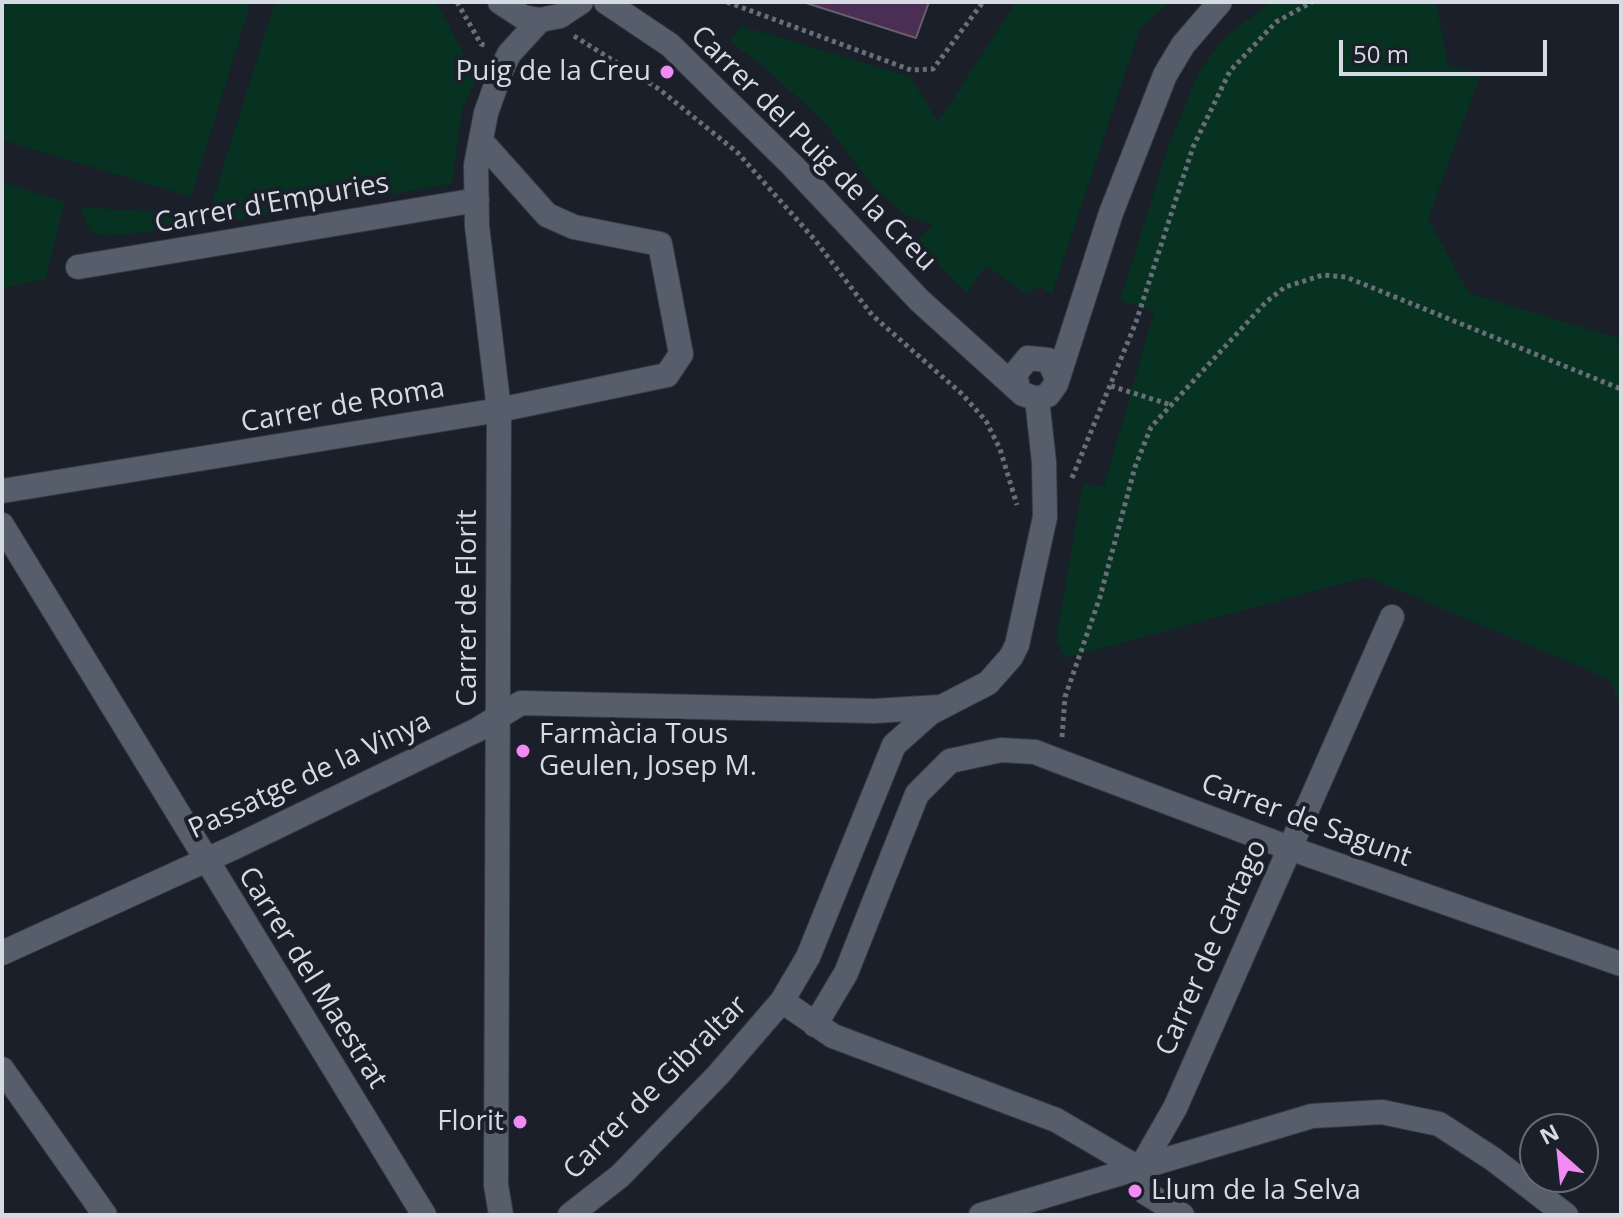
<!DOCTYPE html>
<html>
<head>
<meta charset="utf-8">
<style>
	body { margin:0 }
	#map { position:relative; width:1623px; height:1217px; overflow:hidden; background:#1a1f2a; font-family:"Open Sans",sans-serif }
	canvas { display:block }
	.frame { position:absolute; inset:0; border:4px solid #d6dae2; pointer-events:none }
	.north { position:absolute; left:1519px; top:1113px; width:80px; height:80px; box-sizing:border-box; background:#1a1f2a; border:2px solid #656a74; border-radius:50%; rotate:333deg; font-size:22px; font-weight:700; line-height:32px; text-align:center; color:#d6dae2 }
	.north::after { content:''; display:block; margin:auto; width:28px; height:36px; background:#f28af3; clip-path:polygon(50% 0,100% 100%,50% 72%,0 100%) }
	.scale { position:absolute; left:1339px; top:40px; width:208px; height:36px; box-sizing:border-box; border:4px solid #d6dae2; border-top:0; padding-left:10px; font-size:24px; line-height:28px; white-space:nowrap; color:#d6dae2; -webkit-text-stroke:6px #1a1f2a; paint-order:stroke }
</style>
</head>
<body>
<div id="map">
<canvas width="1623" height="1217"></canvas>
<div class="frame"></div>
<div class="north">N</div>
<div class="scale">50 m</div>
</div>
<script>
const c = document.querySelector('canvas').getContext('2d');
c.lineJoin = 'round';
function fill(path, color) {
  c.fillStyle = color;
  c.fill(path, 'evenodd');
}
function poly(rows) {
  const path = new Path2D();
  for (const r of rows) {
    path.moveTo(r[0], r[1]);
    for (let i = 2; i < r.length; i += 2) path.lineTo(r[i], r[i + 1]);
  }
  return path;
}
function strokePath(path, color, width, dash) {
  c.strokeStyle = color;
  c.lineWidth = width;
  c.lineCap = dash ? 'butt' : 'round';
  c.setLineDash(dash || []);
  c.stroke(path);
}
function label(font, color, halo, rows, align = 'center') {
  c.font = font + ' "Open Sans",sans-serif';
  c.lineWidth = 8;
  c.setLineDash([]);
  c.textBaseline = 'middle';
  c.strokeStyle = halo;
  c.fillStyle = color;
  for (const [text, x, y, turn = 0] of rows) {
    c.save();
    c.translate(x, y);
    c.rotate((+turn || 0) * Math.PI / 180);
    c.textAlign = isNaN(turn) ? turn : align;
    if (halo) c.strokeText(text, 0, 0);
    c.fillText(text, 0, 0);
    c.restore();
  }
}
fill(poly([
	[2,2,251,2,191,197,2,140],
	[275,2,436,2,473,70,475,82,462,110,452,184,182,229,105,236,90,232,80,207,199,214,210,209],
	[1016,2,1170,2,1140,28,1052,294,1040,287,1027,294,986,266,966,293,917,241,933,225,906,215,876,190,823,121,756,60,730,42,741,26,911,77,938,122],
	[1271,2,1436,2,1448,65,1481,74,1428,219,1469,293,1621,339,1621,708,1609,679,1367,577,1066,658,1056,640,1083,484,1104,486,1154,312,1120,300,1168,147,1198,74,1222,40],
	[2,182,65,202,45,279,2,288]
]), '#073120');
const building = poly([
	[803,2,929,2,916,38,803,2]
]);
fill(building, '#4a2e53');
strokePath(building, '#695f6c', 2);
const minor = poly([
	[500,2,523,17,540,20,560,16,581,2],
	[606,2,670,45,792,165,919,300,1023,394,1037,399,1048,395,1056,384,1111,213,1165,75,1183,45,1220,2],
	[78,267,477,200],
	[1018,388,1015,374,1028,358,1048,360,1057,378],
	[2,491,499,410,667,375,681,354,660,244,574,227,547,215,481,141],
	[2,525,424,1215],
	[2,953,235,847,477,730,521,703,874,711,940,707],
	[782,1001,833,1036,1056,1120,1140,1169],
	[815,1025,846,973,917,794,950,761,1001,750,1035,752,1061,762,1289,848,1621,964],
	[2,1069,105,1215],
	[1140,1169,1175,1108,1392,617],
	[1140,1169,1146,1193,1182,1215],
	[501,1215,496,1185,499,410,477,226,476,165,486,113,501,71,509,54,540,20],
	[570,1215,620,1176,718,1075,782,1001,808,957,894,745,930,713,988,683,1011,657,1017,645,1045,517,1044,462,1037,399],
	[981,1215,1312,1116,1382,1112,1439,1124,1493,1159,1566,1215]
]);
strokePath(minor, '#373a44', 26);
strokePath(poly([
	[457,2,481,44,487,46],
	[727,2,911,70,933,69,983,2],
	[574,36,659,89,738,153,815,240,872,315,962,394,986,421,1000,449,1017,505],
	[1111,386,1171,405],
	[1072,478,1136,322,1193,147,1230,71,1276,22,1312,2],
	[1062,737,1065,697,1100,597,1135,467,1151,427,1266,302,1285,287,1323,275,1346,277,1621,389]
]), '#696e78', 5, [4, 4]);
strokePath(minor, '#575e6b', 24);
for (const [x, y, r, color] of [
	[667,72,8,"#f28af3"],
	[523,751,8,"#f28af3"],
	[520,1122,8,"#f28af3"],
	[1135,1191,8,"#f28af3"]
]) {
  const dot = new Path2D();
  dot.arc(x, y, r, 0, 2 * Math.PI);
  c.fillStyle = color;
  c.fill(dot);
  strokePath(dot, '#1a1f2a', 3);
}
label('28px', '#d6dae2', '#1a1f2a', [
	["Puig de la Creu",651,72],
	["Farmàcia Tous",539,735,"left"],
	["Geulen, Josep M.",539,767,"left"],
	["Florit",504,1122],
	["Llum de la Selva",1151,1191,"left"]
], 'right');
label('28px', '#d6dae2', '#1a1f2a', [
	["Carrer del Puig de la Creu",813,149,45],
	["Carrer d'Empuries",272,204,-10],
	["Carrer de Roma",343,406,-10],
	["Carrer de Florit",468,608,-90],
	["Passatge de la Vinya",310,776,-25],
	["Carrer de Sagunt",1306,821,20],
	["Carrer de Cartago",1212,948,-66],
	["Carrer del Maestrat",312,978,58],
	["Carrer de Gibraltar",656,1088,-45]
]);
</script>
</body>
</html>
